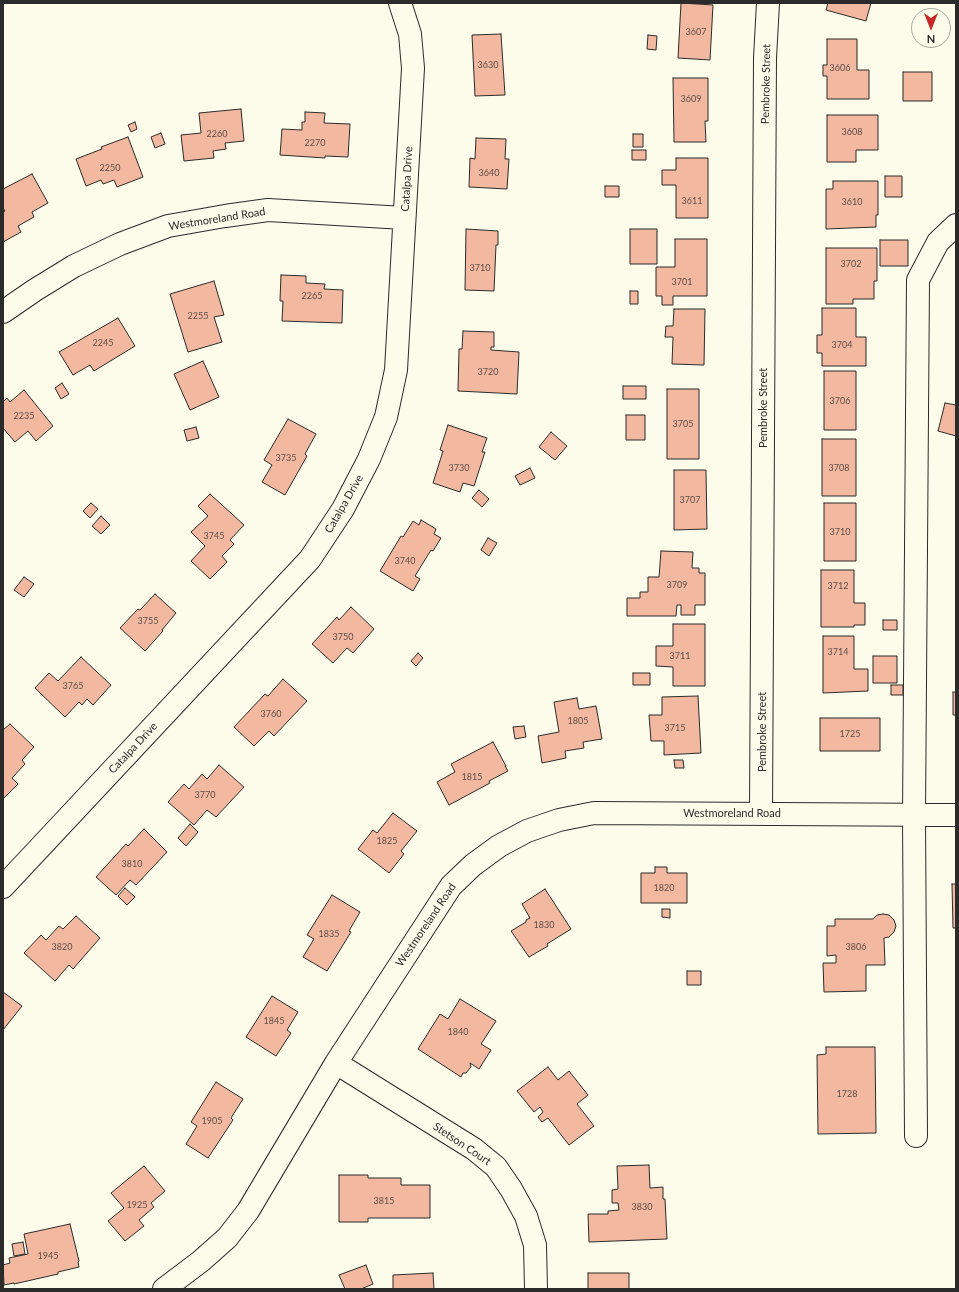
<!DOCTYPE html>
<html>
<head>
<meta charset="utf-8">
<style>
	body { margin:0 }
	#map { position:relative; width:959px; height:1292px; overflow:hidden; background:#fdfbea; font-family:Lato,sans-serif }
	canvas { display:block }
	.frame { position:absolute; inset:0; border:4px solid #2b2b2b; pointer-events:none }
	.north { position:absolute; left:911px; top:8px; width:40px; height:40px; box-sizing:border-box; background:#fdfbea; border:1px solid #a9a89e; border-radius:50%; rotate:180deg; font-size:11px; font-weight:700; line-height:16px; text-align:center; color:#2b2b2b }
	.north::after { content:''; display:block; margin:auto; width:14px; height:18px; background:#c62828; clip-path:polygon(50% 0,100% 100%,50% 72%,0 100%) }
</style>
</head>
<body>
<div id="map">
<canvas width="959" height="1292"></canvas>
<div class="frame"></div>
<div class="north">N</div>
</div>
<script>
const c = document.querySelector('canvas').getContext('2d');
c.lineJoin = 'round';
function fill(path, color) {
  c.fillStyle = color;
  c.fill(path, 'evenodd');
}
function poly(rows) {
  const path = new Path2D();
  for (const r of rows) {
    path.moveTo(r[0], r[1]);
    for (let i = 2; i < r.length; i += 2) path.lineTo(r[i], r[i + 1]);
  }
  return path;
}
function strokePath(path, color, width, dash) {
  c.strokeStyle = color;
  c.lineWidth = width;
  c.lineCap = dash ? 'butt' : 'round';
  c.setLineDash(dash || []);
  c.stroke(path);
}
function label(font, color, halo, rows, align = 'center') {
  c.font = font + ' Lato,sans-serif';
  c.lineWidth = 3;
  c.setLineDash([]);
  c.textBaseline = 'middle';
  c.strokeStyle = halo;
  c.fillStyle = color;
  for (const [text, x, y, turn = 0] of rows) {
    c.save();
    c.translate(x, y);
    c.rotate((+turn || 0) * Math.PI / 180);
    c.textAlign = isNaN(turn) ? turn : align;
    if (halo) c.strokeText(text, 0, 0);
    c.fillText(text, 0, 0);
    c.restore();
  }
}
const building = poly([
	[681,3,713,5,710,60,678,58,681,3],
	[828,3,871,3,866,21,826,10,828,3],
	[501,34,505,95,475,96,472,35,501,34],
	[648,35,657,36,656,50,647,49,648,35],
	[827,39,857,39,857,70,869,70,869,99,827,99,827,76,823,76,823,65,827,65,827,39],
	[903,72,932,72,932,101,903,101,903,72],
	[673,78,708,78,708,121,705,121,706,142,674,142,673,78],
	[241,109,244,141,225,143,226,149,213,151,214,158,184,161,181,135,201,133,199,113,241,109],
	[305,112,325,113,324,123,350,124,348,157,325,156,325,158,280,155,282,129,302,130,302,122,305,122,305,112],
	[827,115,878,115,878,150,856,150,856,162,827,162,827,115],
	[135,122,137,129,131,132,128,125,135,122],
	[161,133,165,144,155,148,151,137,161,133],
	[633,134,643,134,643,147,633,147,633,134],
	[128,137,143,177,117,187,114,180,103,184,101,180,86,186,76,159,102,149,101,147,128,137],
	[476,138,506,139,505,159,509,159,507,189,469,187,470,158,475,159,476,138],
	[632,150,646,150,646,160,632,160,632,150],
	[676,158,708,158,708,218,676,218,676,185,662,185,662,170,676,170,676,158],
	[32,174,48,203,32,212,34,217,18,226,21,232,3,242,3,212,5,211,3,208,3,189,32,174],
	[885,176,902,176,902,197,885,197,885,176],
	[833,181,878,181,878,215,876,215,876,227,826,229,826,189,833,189,833,181],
	[605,186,619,186,619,197,605,197,605,186],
	[466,229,498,231,498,245,496,245,494,291,465,290,466,229],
	[630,229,657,229,657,264,630,264,630,229],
	[675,239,707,239,707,296,673,296,673,305,662,305,662,296,656,296,656,267,675,267,675,239],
	[880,240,908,240,908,266,880,266,880,240],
	[826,248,877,248,877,281,874,281,874,299,853,299,853,304,826,304,826,248],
	[281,275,306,276,306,283,325,284,324,289,343,290,342,323,282,321,283,301,280,301,281,275],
	[214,281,224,315,214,317,222,342,188,352,170,294,214,281],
	[630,291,638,291,638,304,630,304,630,291],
	[822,308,856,308,856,337,866,337,866,366,822,366,822,353,817,353,817,335,822,335,822,308],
	[674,309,705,309,704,365,672,364,673,337,665,337,666,326,673,326,674,309],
	[118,318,135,346,94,371,90,365,73,375,59,352,118,318],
	[463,331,494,332,494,347,491,347,491,350,519,352,517,394,458,391,459,349,462,349,463,331],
	[203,361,219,397,190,410,174,374,203,361],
	[824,371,856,371,856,430,824,430,824,371],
	[62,383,69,394,61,399,55,388,62,383],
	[623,386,646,386,646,399,623,399,623,386],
	[667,389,699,389,699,459,667,459,667,389],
	[24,390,53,426,36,441,28,431,15,442,3,428,3,402,7,398,10,402,24,390],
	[945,403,956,405,956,436,938,431,945,403],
	[626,415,645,415,645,440,626,440,626,415],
	[288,419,316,434,305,454,307,456,285,495,262,482,272,465,264,460,288,419],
	[448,425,487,438,482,452,485,452,474,486,463,483,460,492,433,483,443,451,440,450,448,425],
	[196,427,199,438,187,441,184,430,196,427],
	[551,432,567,446,555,460,539,447,551,432],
	[822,439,856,439,856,496,822,496,822,439],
	[530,468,535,478,520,485,515,476,530,468],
	[674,470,706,470,707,529,674,530,674,470],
	[479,490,489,499,482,507,472,498,479,490],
	[210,494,244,525,230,540,234,544,222,556,227,562,210,579,191,561,205,546,191,532,208,516,198,506,210,494],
	[91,503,98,509,90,518,83,511,91,503],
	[824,503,856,503,856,561,824,561,824,503],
	[101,516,110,525,101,534,92,526,101,516],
	[421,520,436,529,434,534,441,538,433,551,431,550,415,576,420,579,413,591,380,571,401,536,403,537,413,521,419,525,421,520],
	[488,538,497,543,489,556,481,550,488,538],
	[661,551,693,552,692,568,699,568,699,573,705,573,705,605,695,605,695,615,681,615,681,605,677,605,676,616,627,616,627,598,640,598,640,592,648,592,648,577,659,577,661,551],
	[821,570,854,570,854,603,865,603,865,625,854,625,854,627,821,627,821,570],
	[24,577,34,584,24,597,14,590,24,577],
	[155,594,176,613,162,630,163,631,145,651,120,628,138,609,140,610,155,594],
	[351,607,374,629,353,653,347,648,333,663,312,644,337,617,339,620,351,607],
	[883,620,897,620,897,630,883,630,883,620],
	[673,624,705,624,705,686,673,686,673,667,656,666,656,646,673,646,673,624],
	[823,636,854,636,854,669,868,669,868,691,823,693,823,636],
	[418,653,423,658,416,666,411,661,418,653],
	[873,656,897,656,897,683,873,683,873,656],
	[81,657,111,685,93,705,87,699,82,705,79,702,65,717,35,688,49,673,58,681,81,657],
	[633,673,650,673,650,685,633,685,633,673],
	[283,679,307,701,274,736,269,731,254,746,234,727,265,694,268,696,283,679],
	[891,685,903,685,903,695,891,695,891,685],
	[953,692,956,692,956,715,953,715,953,692],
	[698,696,701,753,664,755,664,741,651,741,649,715,662,715,662,697,698,696],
	[577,698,579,709,596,706,602,739,583,742,584,748,565,751,566,758,542,763,538,736,559,732,554,702,577,698],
	[820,718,880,718,880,751,820,751,820,718],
	[10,724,34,747,22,760,25,764,12,778,18,784,3,799,3,730,10,724],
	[524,726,526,737,515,739,513,727,524,726],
	[493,742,506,766,505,766,508,771,489,781,490,783,449,805,437,782,455,772,451,764,493,742],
	[674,760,683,760,684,768,675,768,674,760],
	[219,765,244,787,216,817,207,810,194,825,168,802,184,784,189,789,202,774,207,779,219,765],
	[393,813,417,831,401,851,404,854,389,873,358,849,373,830,377,833,393,813],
	[190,824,198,832,186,846,178,838,190,824],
	[144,829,167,852,136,885,130,880,116,895,96,877,126,844,128,846,144,829],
	[655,867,667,867,667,873,687,873,687,903,641,903,641,873,655,873,655,867],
	[952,884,956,884,956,928,953,928,952,884],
	[125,888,135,897,127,905,118,896,125,888],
	[545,889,571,929,547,944,548,946,529,957,511,931,526,922,526,920,530,918,522,904,545,889],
	[332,895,360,912,349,931,351,932,327,971,303,957,314,939,307,935,332,895],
	[662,909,670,909,670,918,662,917,662,909],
	[883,914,889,915,894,920,896,926,894,932,889,937,884,938,885,965,866,965,866,991,824,992,823,963,836,963,836,955,827,956,827,926,835,926,835,919,873,919,877,915,883,914],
	[76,916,100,938,73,969,69,965,55,981,24,953,41,935,46,940,59,926,63,929,76,916],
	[687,971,701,971,701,985,687,985,687,971],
	[3,992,22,1006,3,1030,3,992],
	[272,996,298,1012,287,1030,291,1033,276,1056,246,1037,272,996],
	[460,999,496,1021,481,1044,491,1050,479,1069,470,1063,471,1067,466,1073,463,1073,461,1077,418,1049,440,1014,448,1019,460,999],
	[826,1047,875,1047,876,1133,818,1134,817,1055,826,1054,826,1047],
	[548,1067,558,1080,569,1071,588,1095,577,1104,594,1126,569,1145,548,1118,542,1122,538,1117,543,1112,540,1107,534,1112,517,1091,548,1067],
	[216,1082,243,1099,231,1118,233,1120,208,1158,186,1144,197,1126,191,1122,216,1082],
	[649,1165,650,1188,663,1187,663,1199,665,1199,667,1239,589,1242,588,1214,608,1214,608,1211,619,1210,618,1203,612,1203,612,1190,618,1189,617,1166,649,1165],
	[144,1166,165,1191,151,1203,154,1207,139,1220,144,1226,125,1241,108,1221,124,1208,111,1193,144,1166],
	[339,1175,368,1175,368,1178,401,1178,401,1185,430,1185,430,1218,368,1218,368,1222,339,1222,339,1175],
	[70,1224,79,1261,78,1262,79,1267,58,1272,58,1274,14,1284,14,1283,4,1285,3,1265,10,1263,9,1258,28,1254,24,1234,70,1224],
	[23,1242,25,1254,14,1256,12,1244,23,1242],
	[366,1265,373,1284,361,1289,345,1289,339,1275,366,1265],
	[433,1273,434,1289,393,1289,393,1275,433,1273],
	[588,1273,629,1273,629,1289,588,1289,588,1273]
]);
fill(building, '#f2b8a0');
strokePath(building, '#2b2b2b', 1);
const minor = poly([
	[3,312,35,290,74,266,120,244,168,226,225,216,268,210,404,218],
	[761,813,765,58,768,3],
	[3,887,310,559,343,509,369,459,386,417,396,370,413,68,410,34,400,3],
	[336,1063,474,1149,496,1167,511,1189,526,1216,535,1245,536,1289],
	[916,1136,914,816,918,280,938,242,956,225],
	[164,1289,201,1261,227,1238,248,1211,336,1063,451,886,473,865,499,846,527,831,559,820,594,813,956,815]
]);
strokePath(minor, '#2b2b2b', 24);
strokePath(minor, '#fdfbea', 22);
label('9px', '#5d4e48', null, [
	["3607",696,32],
	["3630",488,65],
	["3606",840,68],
	["3609",691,99],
	["3608",852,132],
	["2260",217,134],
	["2270",315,143],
	["2250",110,168],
	["3640",489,173],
	["3611",692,201],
	["3610",852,202],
	["3702",851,264],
	["3710",480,268],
	["3701",682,282],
	["2265",312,296],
	["2255",198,316],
	["2245",103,343],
	["3704",842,345],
	["3720",488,372],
	["3706",840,401],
	["2235",24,416],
	["3705",683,424],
	["3735",286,458],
	["3730",459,468],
	["3708",839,468],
	["3707",690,500],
	["3710",840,532],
	["3745",214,536],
	["3740",405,561],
	["3709",677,585],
	["3712",838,586],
	["3755",148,621],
	["3750",343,637],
	["3714",838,652],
	["3711",680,656],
	["3765",73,686],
	["3760",271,714],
	["1805",578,721],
	["3715",675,728],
	["1725",850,734],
	["1815",472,777],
	["3770",205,795],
	["1825",387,841],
	["3810",132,864],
	["1820",664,888],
	["1830",544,925],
	["1835",329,934],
	["3820",62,947],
	["3806",856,947],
	["1845",274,1021],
	["1840",458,1032],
	["1728",847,1094],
	["1905",212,1121],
	["3815",384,1201],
	["1925",137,1205],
	["3830",642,1207],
	["1945",48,1256]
]);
label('11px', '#2b2b2b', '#fdfbea', [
	["Pembroke Street",766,84,-89],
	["Catalpa Drive",407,179,-87],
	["Westmoreland Road",217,219,-9],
	["Pembroke Street",763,408,-90],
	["Catalpa Drive",344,504,-60],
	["Pembroke Street",762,732,-90],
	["Catalpa Drive",133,748,-47],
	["Westmoreland Road",732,813],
	["Westmoreland Road",426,925,-56],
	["Stetson Court",462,1144,34]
]);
</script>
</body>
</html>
